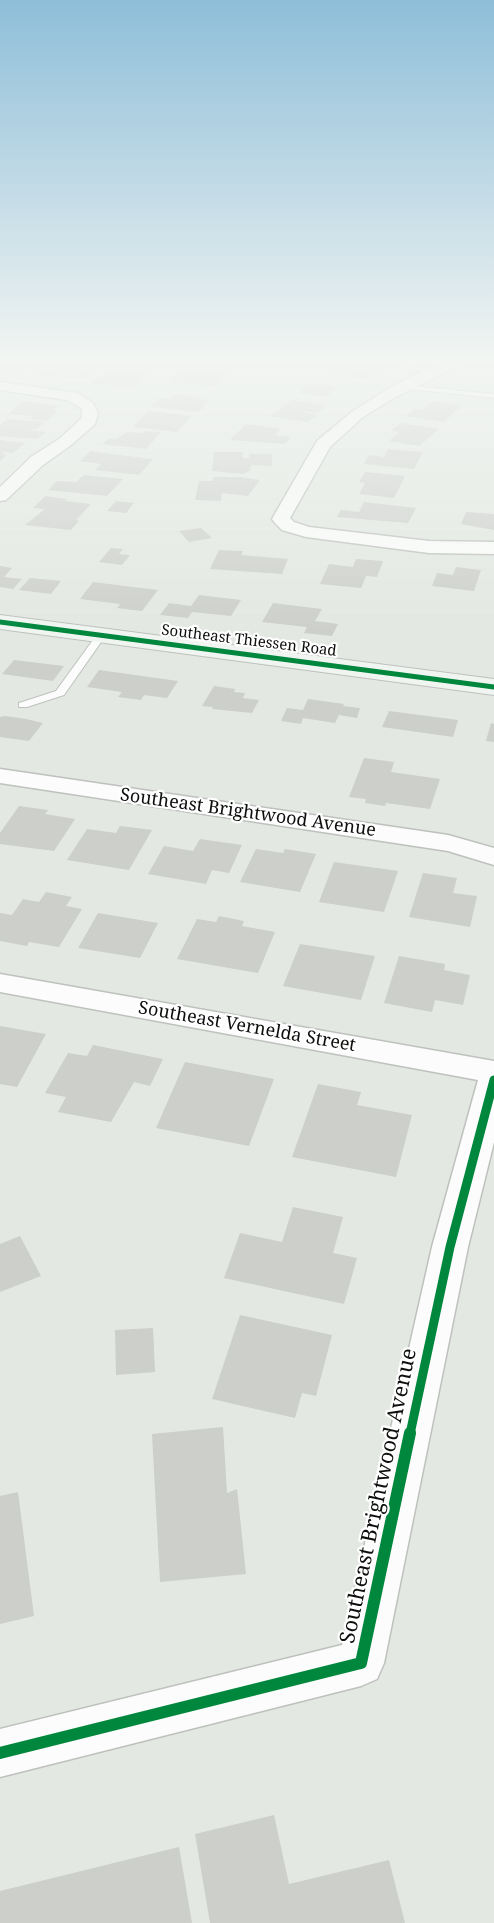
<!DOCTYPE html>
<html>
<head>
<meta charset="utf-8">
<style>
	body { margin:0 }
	canvas { display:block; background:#e3e8e2 }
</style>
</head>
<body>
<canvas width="494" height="1923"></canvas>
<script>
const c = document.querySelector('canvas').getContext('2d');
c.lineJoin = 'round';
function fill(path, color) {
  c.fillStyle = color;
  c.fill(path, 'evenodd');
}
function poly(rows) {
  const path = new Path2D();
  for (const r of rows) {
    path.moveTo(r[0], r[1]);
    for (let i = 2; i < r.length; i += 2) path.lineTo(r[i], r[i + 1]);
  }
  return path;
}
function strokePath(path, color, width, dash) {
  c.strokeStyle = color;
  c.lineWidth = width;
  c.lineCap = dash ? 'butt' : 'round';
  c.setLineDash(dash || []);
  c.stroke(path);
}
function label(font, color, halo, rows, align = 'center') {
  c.font = font + ' "Noto Serif",serif';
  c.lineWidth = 4.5;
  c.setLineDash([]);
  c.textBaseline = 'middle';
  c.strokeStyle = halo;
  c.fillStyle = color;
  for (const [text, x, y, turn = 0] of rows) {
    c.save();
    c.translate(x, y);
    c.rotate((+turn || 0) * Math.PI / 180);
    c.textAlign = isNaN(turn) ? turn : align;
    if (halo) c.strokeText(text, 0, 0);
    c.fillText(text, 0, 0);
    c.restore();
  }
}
fill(poly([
	[0,362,11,362,33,363,18,376,0,374],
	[235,362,279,362,273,370,231,366],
	[347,362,361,365,354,368,361,370,369,367,384,371,363,379,326,369],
	[62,365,86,368,83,371,91,371,83,378,34,375,42,369,56,370],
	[182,369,227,373,216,386,169,382],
	[114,371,132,372,148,372,134,386,90,384,101,375,108,375],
	[311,383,338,387,326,397,298,393],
	[175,394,200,397,198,399,209,400,199,412,151,407,159,398,171,399],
	[292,400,326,405,317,413,304,411,302,412,317,415,307,422,270,416],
	[24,401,58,406,53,410,58,411,47,421,30,419,33,416,8,414],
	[433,401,462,405,444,422,406,416,415,409,422,410],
	[148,411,191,416,177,432,133,427],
	[7,419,44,422,37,429,28,430,46,432,37,439,0,436,0,425],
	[401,423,439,429,419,446,389,441,399,432,391,431],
	[246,424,281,429,275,435,291,437,285,444,230,440],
	[144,431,161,432,146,449,102,444,108,439,116,439,128,432,142,433],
	[0,440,25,443,13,453,4,452,3,454,7,455,0,461],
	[388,449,423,452,414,469,364,464,369,455,384,457],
	[90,451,111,454,153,459,139,475,95,470,101,464,80,461],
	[214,452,243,452,243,458,249,458,249,454,272,454,272,466,251,465,250,471,243,474,212,471],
	[365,472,405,476,394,498,359,494,365,483,359,482],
	[84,475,123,479,107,496,48,490,57,481,76,482],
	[213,477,240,477,260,480,248,496,222,493,221,501,195,500,199,481,213,481],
	[45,496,67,499,65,501,91,504,76,520,79,521,71,530,25,525,45,509,33,508],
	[116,501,134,503,126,513,107,511],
	[364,502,416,508,408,523,337,517,341,510,359,512],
	[466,512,494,514,494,530,461,524],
	[201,528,212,538,189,542,179,531],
	[111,548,123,549,119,554,130,555,122,565,99,562],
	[219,550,243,551,241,555,288,559,282,574,210,569],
	[356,559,383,561,377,577,366,576,361,588,320,584,329,564,353,567],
	[0,566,12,568,4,577,22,579,13,589,0,587],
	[456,567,481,570,474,591,432,586,437,573,453,575],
	[30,578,61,581,51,594,19,590],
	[93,582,158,590,142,611,117,608,120,604,80,599],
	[199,595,241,600,231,616,192,612,188,618,160,615,169,603,191,606],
	[273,603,322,609,315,621,338,624,332,636,304,633,307,627,262,622],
	[14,660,64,666,53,681,2,674],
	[99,670,178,681,167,698,144,695,141,700,118,697,122,692,87,687],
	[214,686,235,689,234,692,245,693,243,698,259,700,252,713,212,709,213,707,202,706],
	[308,699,344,704,343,706,360,708,357,718,339,715,335,723,303,718,301,724,281,721,287,708,303,710],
	[389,711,458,720,453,737,382,727],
	[5,716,26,719,43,723,29,741,0,737,0,717],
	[491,723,494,724,494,742,486,741],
	[364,758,394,762,391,772,440,779,430,809,386,803,385,806,365,803,366,799,349,797],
	[19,806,48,810,45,814,75,819,54,851,0,844,0,833],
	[120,826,152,830,129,870,67,860,87,829,116,833],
	[200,839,242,845,229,873,212,870,206,884,148,874,164,846,193,851],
	[256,849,283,853,285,849,316,854,300,892,240,882],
	[334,862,398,871,384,912,319,902],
	[423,873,457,878,453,893,477,896,470,927,409,917],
	[46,892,72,897,66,906,82,909,59,947,29,942,27,946,0,941,0,913,12,915,23,899,39,902],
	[98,913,158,923,140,958,78,948],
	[219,916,244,921,242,926,275,932,258,973,177,959,197,919,216,922],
	[300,944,375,956,361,1000,283,986],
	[399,956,445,964,444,970,470,975,463,1005,435,1000,432,1012,384,1003],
	[0,1026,46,1034,17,1087,0,1084],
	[93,1045,163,1059,150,1086,134,1082,111,1122,58,1112,66,1097,45,1093,68,1053,87,1056],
	[185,1062,274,1079,249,1146,156,1128],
	[318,1084,361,1092,357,1105,412,1115,396,1177,292,1157],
	[293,1207,343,1217,333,1253,357,1258,344,1304,224,1278,240,1233,282,1242],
	[20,1236,41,1276,0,1292,0,1244],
	[240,1315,332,1335,316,1396,302,1393,295,1418,212,1399],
	[153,1328,155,1372,116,1375,115,1330],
	[223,1427,227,1493,237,1489,246,1574,160,1582,152,1434],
	[18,1492,34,1616,0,1624,0,1496],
	[274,1815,289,1884,389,1860,405,1923,210,1923,195,1834],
	[179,1847,192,1923,0,1923,0,1891]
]), '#cccfca');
const lane = poly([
	[384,362,394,362,433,372,430,374,384,362],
	[402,385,494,394,494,398,400,388,400,386,402,385],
	[101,632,106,635,64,695,27,707,19,707,19,703,56,691,98,633,101,632]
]);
const street = poly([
	[447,362,465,362,390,400,363,417,330,447,290,518,294,522,309,527,429,541,494,542,494,554,429,553,306,537,282,530,275,523,272,519,317,441,353,411,380,394,410,377,447,362],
	[0,382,77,393,93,403,98,413,95,424,71,445,43,465,6,500,0,501,0,487,31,457,59,439,81,419,82,413,81,408,67,400,0,390,0,382],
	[0,769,448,835,494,848,494,865,448,851,0,783,0,769],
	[0,974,494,1061,494,1142,468,1247,384,1663,377,1679,361,1686,0,1777,0,1729,342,1645,432,1247,478,1080,0,992,0,974]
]);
const secondary = poly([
	[0,615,494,679,494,695,0,629,0,615]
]);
strokePath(lane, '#bec1bd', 2);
strokePath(street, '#bec1bd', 3);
strokePath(secondary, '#bec1bd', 2);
fill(lane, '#fbfcfb');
fill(street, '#fbfcfb');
fill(secondary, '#f1f5f2');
strokePath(poly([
	[0,622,494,687]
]), '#00873e', 5);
strokePath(poly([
	[410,1434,450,1247,494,1080]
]), '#00873e', 9);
strokePath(poly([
	[0,1753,361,1663,410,1433]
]), '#00873e', 12);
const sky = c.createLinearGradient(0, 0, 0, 631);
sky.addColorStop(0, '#8ebed9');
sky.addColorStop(0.57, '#f2f5f2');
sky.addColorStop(1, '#f2f5f200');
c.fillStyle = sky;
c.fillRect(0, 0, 494, 631);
label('15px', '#0c0f0b', '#fff', [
	["Southeast Thiessen Road",249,641,7]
]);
label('18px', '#0c0f0b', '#fff', [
	["Southeast Brightwood Avenue",248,813,8],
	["Southeast Vernelda Street",247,1027,10]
]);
label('21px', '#0c0f0b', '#fff', [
	["Southeast Brightwood Avenue",379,1496,-78]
]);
</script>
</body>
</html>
